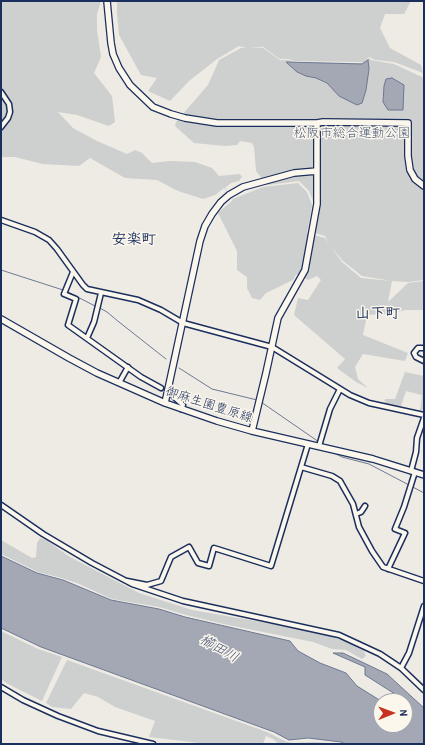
<!DOCTYPE html>
<html>
<head>
<meta charset="utf-8">
<style>
	body { margin:0 }
	#map { position:relative; width:425px; height:745px; overflow:hidden; background:#eeebe4; font-family:"Patrick Hand",sans-serif }
	canvas { display:block }
	.frame { position:absolute; inset:0; border:2px solid #1b2f5e; pointer-events:none }
	.north { position:absolute; left:373px; top:693px; width:40px; height:40px; box-sizing:border-box; background:#fbf7ec; border:1px solid #a1a7b3; border-radius:50%; rotate:89deg; font-size:11px; font-weight:700; line-height:16px; text-align:center; color:#1b2f5e }
	.north::after { content:''; display:block; margin:auto; width:14px; height:18px; background:#c8321e; clip-path:polygon(50% 0,100% 100%,50% 72%,0 100%) }
</style>
</head>
<body>
<div id="map">
<canvas width="425" height="745"></canvas>
<div class="frame"></div>
<div class="north">N</div>
</div>
<script>
const c = document.querySelector('canvas').getContext('2d');
c.lineJoin = 'round';
function fill(path, color) {
  c.fillStyle = color;
  c.fill(path, 'evenodd');
}
function poly(rows) {
  const path = new Path2D();
  for (const r of rows) {
    path.moveTo(r[0], r[1]);
    for (let i = 2; i < r.length; i += 2) path.lineTo(r[i], r[i + 1]);
  }
  return path;
}
function strokePath(path, color, width, dash) {
  c.strokeStyle = color;
  c.lineWidth = width;
  c.lineCap = dash ? 'butt' : 'round';
  c.setLineDash(dash || []);
  c.stroke(path);
}
function label(font, color, halo, rows, align = 'center') {
  c.font = font + ' "Patrick Hand","Klee One",sans-serif';
  c.lineWidth = 3;
  c.setLineDash([]);
  c.textBaseline = 'middle';
  c.strokeStyle = halo;
  c.fillStyle = color;
  for (const [text, x, y, turn = 0] of rows) {
    c.save();
    c.translate(x, y);
    c.rotate((+turn || 0) * Math.PI / 180);
    c.textAlign = isNaN(turn) ? turn : align;
    if (halo) c.strokeText(text, 0, 0);
    c.fillText(text, 0, 0);
    c.restore();
  }
}
fill(poly([
	[1,1,411,1,404,14,385,14,380,28,390,48,421,65,423,73,394,62,375,60,369,57,365,60,369,58,371,60,394,64,424,78,424,280,409,282,392,281,388,302,408,283,424,281,424,310,406,310,387,314,367,315,363,335,408,353,405,361,363,354,355,367,358,379,368,388,356,382,337,368,345,359,294,315,298,298,308,300,321,280,317,276,308,280,296,274,293,280,266,293,260,300,252,298,247,288,247,277,237,270,237,251,218,213,233,200,224,188,215,195,203,199,178,191,157,180,125,178,90,158,79,166,43,164,15,157,1,157],
	[101,1,117,2,117,14,119,35,141,75,157,78,148,91,170,101,189,81,217,59,239,46,246,48,241,48,219,60,208,85,176,122,175,125,176,127,194,143,225,146,237,145,240,141,252,143,254,147,256,171,267,185,299,181,309,191,314,203,309,231,325,236,329,244,343,261,362,276,392,281,361,278,342,262,325,238,307,233,312,205,307,192,298,183,263,187,233,199,225,188,231,183,239,181,242,177,240,174,219,176,212,168,195,162,170,161,152,163,142,153,135,150,127,154,97,141,73,128,58,112,77,115,109,126,115,122,112,96,94,73,101,57,97,30,97,14],
	[263,47,280,59,289,59,294,61,363,62,361,63,294,62,289,60,280,60,263,48,250,48],
	[405,372,424,376,424,410,420,410,422,395,406,391,401,406,397,408,384,407,385,399,395,399],
	[40,538,46,540,70,557,139,593,192,610,313,631,347,642,364,651,366,656,362,659,346,650,332,649,313,642,228,625,186,615,159,607,112,599,77,583,58,577,38,572,1,554,1,540,32,558,36,557,37,543],
	[1,631,38,649,62,657,42,701,8,684,1,679],
	[67,660,267,732,287,742,292,743,315,742,337,744,279,744,273,739,266,736,263,744,208,744,149,737,155,721,115,707,98,697,84,693,71,709,52,707,46,703]
]), '#cecfcf');
const water = poly([
	[368,60,369,69,366,90,362,103,357,105,339,96,327,83,316,78,306,76,297,72,286,62,362,64,368,60],
	[392,78,404,85,403,110,388,110,383,102,384,86,386,79,392,78],
	[1,556,37,573,63,580,111,600,159,609,185,617,290,641,298,651,320,663,346,673,357,686,381,701,381,725,405,725,405,701,400,701,395,694,365,675,365,667,333,653,343,653,387,674,424,708,424,744,345,744,341,742,308,738,289,740,274,732,41,647,1,628,1,556]
]);
fill(water, '#a3a8b4');
strokePath(water, '#6d7892', 1);
strokePath(poly([
	[1,270,63,290],
	[66,291,95,306],
	[98,307,107,312,119,322,166,359],
	[179,368,212,389,257,400],
	[261,402,319,442],
	[336,454,342,457,369,464,409,485],
	[411,486,424,493]
]), '#6d7892', 1);
const street = poly([
	[1,92,9,104,10,112,8,118,1,127],
	[1,220,35,232,49,240,57,249,83,285,87,289,138,300,161,310,183,323,272,347,350,395,369,403,424,415],
	[73,272,64,294,76,299,68,325,141,377,161,388],
	[87,338,94,322,101,293],
	[424,348,418,348,414,353,416,357,424,361],
	[119,383,128,367],
	[174,397,183,405,181,409],
	[319,446,330,409,340,389],
	[301,467,332,476,340,481,353,504,359,527,372,551,383,567,424,581],
	[411,471,416,452,417,438,424,418],
	[1,505,43,534,92,563,132,584,183,601,339,635,380,654,401,668,424,690],
	[356,514,361,512,365,506],
	[388,569,405,533,395,529,404,507,415,472],
	[127,581,147,585,161,581,171,557,189,547,198,563,209,566,214,548,271,566,308,444],
	[401,668,409,653,424,606],
	[1,687,23,700,58,716,98,731,153,744]
]);
const secondary = poly([
	[107,1,111,43,113,54,119,68,130,85,153,107,171,114,185,118,217,123,317,123,323,122,408,123,408,156,410,170,415,179,424,186],
	[1,319,69,358,97,373,165,403,217,421,252,431,373,459,424,475],
	[165,403,200,241,205,226,212,214,221,202,229,195,243,187,294,173,317,171],
	[252,431,266,373,278,318,305,270,317,204,317,123]
]);
strokePath(street, '#1b2f5e', 7);
strokePath(secondary, '#1b2f5e', 8);
strokePath(street, '#fbf7ec', 4);
strokePath(secondary, '#fbf7ec', 5.5);
label('13px', '#48577a', '#fbf7ec', [
	["松阪市総合運動公園",352,134]
]);
label('13px', '#1b2f5e', '#fbf7ec', [
	["御麻生園豊原線",209,405,18]
]);
label('italic 14px', '#445378', '#fbf7ec', [
	["櫛田川",219,649,29]
]);
label('bold 15px', '#1b2f5e', '#fbf7ec', [
	["安楽町",134,240],
	["山下町",378,314]
]);
</script>
</body>
</html>
